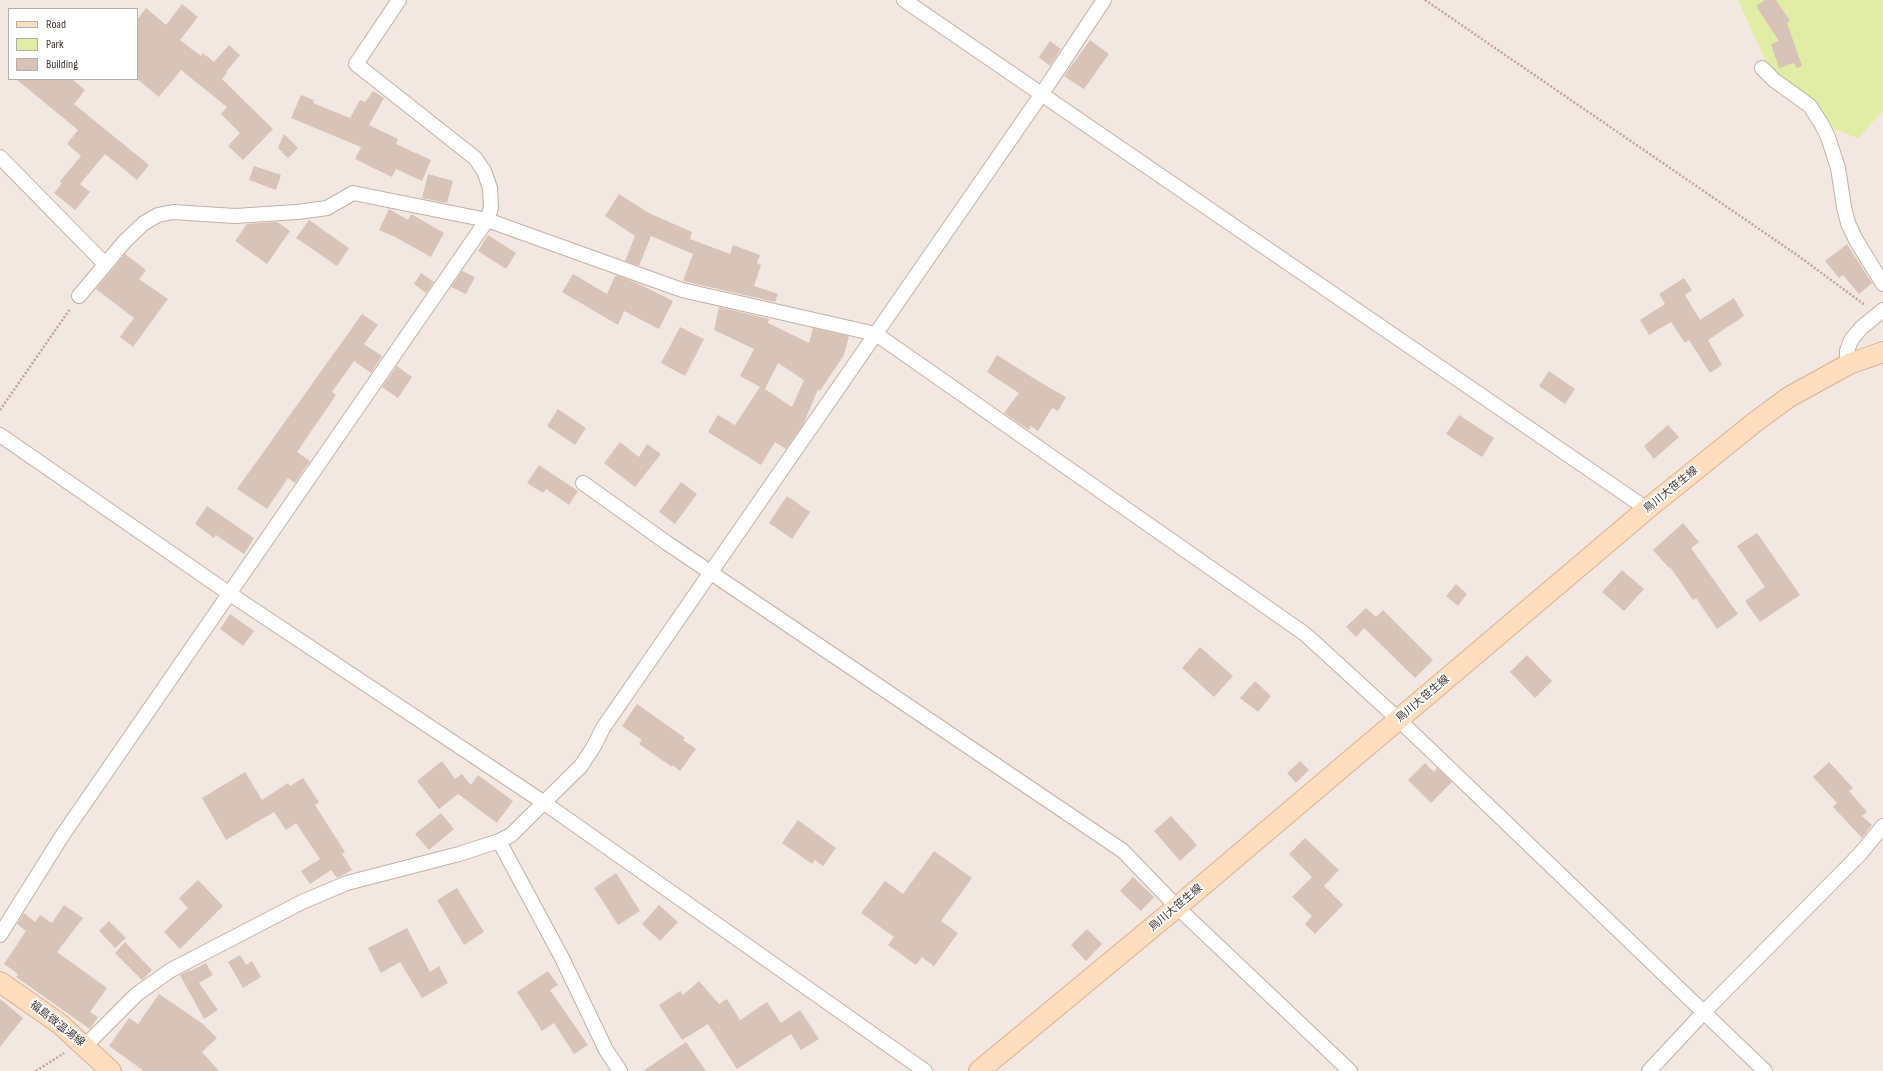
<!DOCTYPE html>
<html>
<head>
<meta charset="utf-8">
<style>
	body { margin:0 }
	#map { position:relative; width:1883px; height:1071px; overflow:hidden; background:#f3e8e1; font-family:"Sofia Sans Condensed",sans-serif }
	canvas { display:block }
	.legend { position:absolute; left:8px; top:8px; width:130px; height:72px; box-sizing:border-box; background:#fff; border:1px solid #b4afad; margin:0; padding:5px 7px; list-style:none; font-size:12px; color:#443731 }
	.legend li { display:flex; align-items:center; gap:8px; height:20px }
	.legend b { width:20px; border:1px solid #b4afad }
</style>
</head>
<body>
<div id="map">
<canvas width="1883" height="1071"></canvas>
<ul class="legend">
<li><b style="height:5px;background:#ffddbf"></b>Road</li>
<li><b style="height:11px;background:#e1eca4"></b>Park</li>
<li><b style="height:11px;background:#d8c3b8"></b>Building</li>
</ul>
</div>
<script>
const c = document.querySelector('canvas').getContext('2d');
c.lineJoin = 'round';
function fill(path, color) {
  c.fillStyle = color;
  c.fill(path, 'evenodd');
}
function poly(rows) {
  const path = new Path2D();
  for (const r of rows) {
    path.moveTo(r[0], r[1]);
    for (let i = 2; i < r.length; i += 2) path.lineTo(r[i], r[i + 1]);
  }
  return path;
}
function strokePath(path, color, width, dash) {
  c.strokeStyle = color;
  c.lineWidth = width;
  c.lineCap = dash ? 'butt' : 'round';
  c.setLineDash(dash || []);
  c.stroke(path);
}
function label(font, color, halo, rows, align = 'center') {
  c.font = font + ' "Sofia Sans Condensed","Noto Sans JP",sans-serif';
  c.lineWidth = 3.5;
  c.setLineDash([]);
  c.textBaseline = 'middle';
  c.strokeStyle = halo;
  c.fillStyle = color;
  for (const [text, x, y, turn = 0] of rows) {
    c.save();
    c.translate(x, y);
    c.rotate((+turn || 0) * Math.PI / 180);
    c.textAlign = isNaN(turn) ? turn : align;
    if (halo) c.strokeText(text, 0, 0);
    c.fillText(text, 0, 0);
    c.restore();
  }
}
fill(poly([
	[1738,0,1883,0,1883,111,1858,138,1828,127,1769,69]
]), '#e1eca4');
fill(poly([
	[1765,0,1776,0,1790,21,1787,23,1802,66,1797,68,1794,63,1779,68,1771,44,1779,41,1756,6],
	[182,4,198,17,180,40,201,56,203,53,214,62,229,45,240,55,226,72,227,73,222,79,273,129,243,160,228,146,240,133,221,114,227,107,181,70,159,97,137,79,137,20,146,8,166,25],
	[1090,40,1109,54,1084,89,1064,76],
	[1050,41,1061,49,1050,66,1039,57],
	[16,79,72,79,85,90,74,104,149,165,137,180,105,154,80,184,90,192,75,210,54,193,62,183,60,181,81,156,67,144,78,130],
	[373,91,384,98,369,125,398,139,396,144,431,160,422,181,396,169,392,177,355,159,361,147,291,118,301,95,314,100,313,103,350,118,360,100,365,102],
	[284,134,298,148,288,158,278,148],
	[254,166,281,175,276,190,249,180],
	[428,174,453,181,447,203,422,198],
	[619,194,649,213,692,232,690,239,730,254,733,245,760,255,757,263,761,265,754,286,778,294,775,302,683,281,693,254,651,236,639,266,625,261,635,236,605,216],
	[389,209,408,220,411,214,444,233,431,257,393,236,379,230],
	[309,220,349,248,337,266,296,238],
	[277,222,290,231,267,264,235,241,247,224],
	[488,235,516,253,506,269,478,251],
	[1847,244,1872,283,1859,294,1843,275,1839,278,1825,261],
	[125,254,146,270,139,279,168,299,133,347,120,337,134,318,96,289],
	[462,271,475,277,466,294,451,287],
	[421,273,434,282,426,293,414,284],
	[573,274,607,294,615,276,619,276,637,283,673,301,659,329,624,311,618,325,562,292],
	[1684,278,1692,290,1685,295,1700,320,1734,298,1744,316,1708,340,1722,365,1710,373,1689,340,1685,343,1671,322,1649,335,1640,320,1665,304,1659,294],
	[719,307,769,319,768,323,809,343,813,328,849,336,844,355,820,391,818,389,804,423,786,449,775,442,761,465,708,432,718,415,735,425,760,387,740,376,754,349,714,330],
	[778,363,804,380,792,407,765,389],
	[362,314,378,325,364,344,382,356,371,373,354,361,332,392,336,395,297,452,310,461,295,483,288,478,267,509,237,489],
	[680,327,704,339,685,376,661,363],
	[997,355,1043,384,1066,397,1058,411,1052,408,1038,431,1031,426,1029,430,1004,413,1019,393,987,372],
	[397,366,412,377,398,398,382,387],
	[1549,371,1575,389,1565,404,1539,386],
	[558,409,586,428,575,445,547,426],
	[1459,415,1494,438,1482,457,1446,434],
	[1668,425,1679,437,1654,459,1644,446],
	[620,442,639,457,647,444,661,454,635,487,604,463],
	[539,465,578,491,569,505,546,489,543,493,527,483],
	[681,482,697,494,675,524,659,512],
	[787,496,810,512,792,539,769,523],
	[207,506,254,538,244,554,216,535,214,538,195,524],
	[1683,523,1699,542,1691,548,1738,614,1717,629,1696,598,1693,600,1670,567,1669,568,1653,550],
	[1757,533,1800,595,1760,622,1745,601,1765,587,1737,546],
	[1622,570,1644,589,1624,611,1602,592],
	[1456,584,1467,594,1458,606,1446,596],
	[1366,608,1376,617,1383,610,1433,660,1415,678,1364,628,1356,637,1346,627],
	[230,614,254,631,243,646,220,629],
	[1200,647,1233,676,1214,697,1182,668],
	[1527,655,1552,681,1535,698,1510,672],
	[1255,681,1271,696,1258,712,1240,698],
	[637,704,685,738,683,740,696,749,680,771,673,765,672,767,639,744,642,740,622,726],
	[442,761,455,779,462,774,471,785,478,775,513,801,497,823,458,794,439,809,417,781],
	[1300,761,1309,770,1296,783,1287,773],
	[1829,762,1853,788,1849,791,1867,812,1862,816,1872,825,1862,838,1833,807,1837,803,1813,777],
	[1425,763,1434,772,1437,768,1452,782,1431,803,1408,780],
	[245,772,262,800,288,783,290,786,303,778,319,802,315,805,345,852,342,854,352,870,337,878,331,870,310,884,301,871,320,859,296,823,286,830,274,812,226,840,202,798],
	[441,813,454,829,429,850,415,834],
	[1171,816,1197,845,1180,861,1154,831],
	[798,820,836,848,823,866,815,860,812,864,782,843],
	[1305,838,1339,870,1324,886,1343,905,1315,934,1305,924,1312,916,1292,897,1312,877,1289,854],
	[934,851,972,878,941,921,958,933,934,966,922,957,916,965,888,945,894,937,861,913,885,881,903,894],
	[616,873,640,911,618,925,594,888],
	[1133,877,1154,897,1141,911,1120,891],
	[198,880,223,906,180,949,164,932,188,908,179,898],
	[457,888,484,932,464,945,437,900],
	[64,905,83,918,57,952,107,988,90,1012,98,1017,90,1029,16,977,18,974,4,964,26,931,17,924,24,913,35,922,40,915,52,923],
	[659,905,678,922,660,941,642,924],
	[109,921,126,938,115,948,99,931],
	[407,928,430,972,439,966,448,983,422,998,400,962,381,973,368,948],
	[1087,929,1102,944,1086,961,1071,945],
	[125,942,152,970,142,980,115,953],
	[240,955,246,965,252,961,261,977,243,988,228,962],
	[206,963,213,975,199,983,218,1010,204,1019,180,975,190,970,191,971],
	[548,971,558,985,550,990,588,1045,574,1054,554,1023,542,1031,517,992],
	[699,981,719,1004,727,999,740,1020,767,1002,781,1023,800,1010,819,1039,801,1050,791,1034,737,1069,708,1024,682,1040,659,1005,680,991,683,995],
	[159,994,203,1024,217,1038,202,1052,219,1071,144,1071,109,1046,129,1018,138,1024],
	[0,999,23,1018,0,1047],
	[686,1042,706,1071,643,1071]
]), '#d8c3b8');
const street = poly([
	[904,0,1647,509],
	[1762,68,1774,80,1810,106,1822,125,1828,137,1838,168,1844,207,1848,223,1856,240,1883,284],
	[0,157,105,264],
	[79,296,125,241,144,223,158,215,173,212,235,216,297,212,327,208,353,193,487,220,682,290,876,334,1305,634,1398,719,1765,1071],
	[1847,365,1847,351,1851,340,1861,328,1883,310],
	[0,435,230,594,543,802,925,1071],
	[583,483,667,543,1123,851,1177,907,1350,1071],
	[499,841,562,958,606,1050,620,1071],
	[0,935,62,836,487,220,491,208,490,188,484,171,475,158,356,64,399,0],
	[85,1046,137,994,171,970,302,902,347,883,459,854,499,841,511,835,581,766,594,746,603,728,1041,95,1104,0],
	[1649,1071,1703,1013,1860,854,1883,826]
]);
const secondary = poly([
	[0,982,60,1024,111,1071],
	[979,1071,1177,907,1647,509,1755,422,1789,397,1849,364,1883,352]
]);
strokePath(street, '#c1b0a6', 16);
strokePath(secondary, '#dbb08d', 22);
strokePath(poly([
	[1425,0,1797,255,1865,305],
	[0,410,70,309],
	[36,1071,64,1053]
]), '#c2a493', 2.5, [2, 2]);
strokePath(street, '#fff', 14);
strokePath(secondary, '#ffddbf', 20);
label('11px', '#443731', '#fff', [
	["鳥川大笹生線",1671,490,-39],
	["鳥川大笹生線",1423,699,-40],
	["鳥川大笹生線",1176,908,-40],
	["福島微温湯線",57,1024,38]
]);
</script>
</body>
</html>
